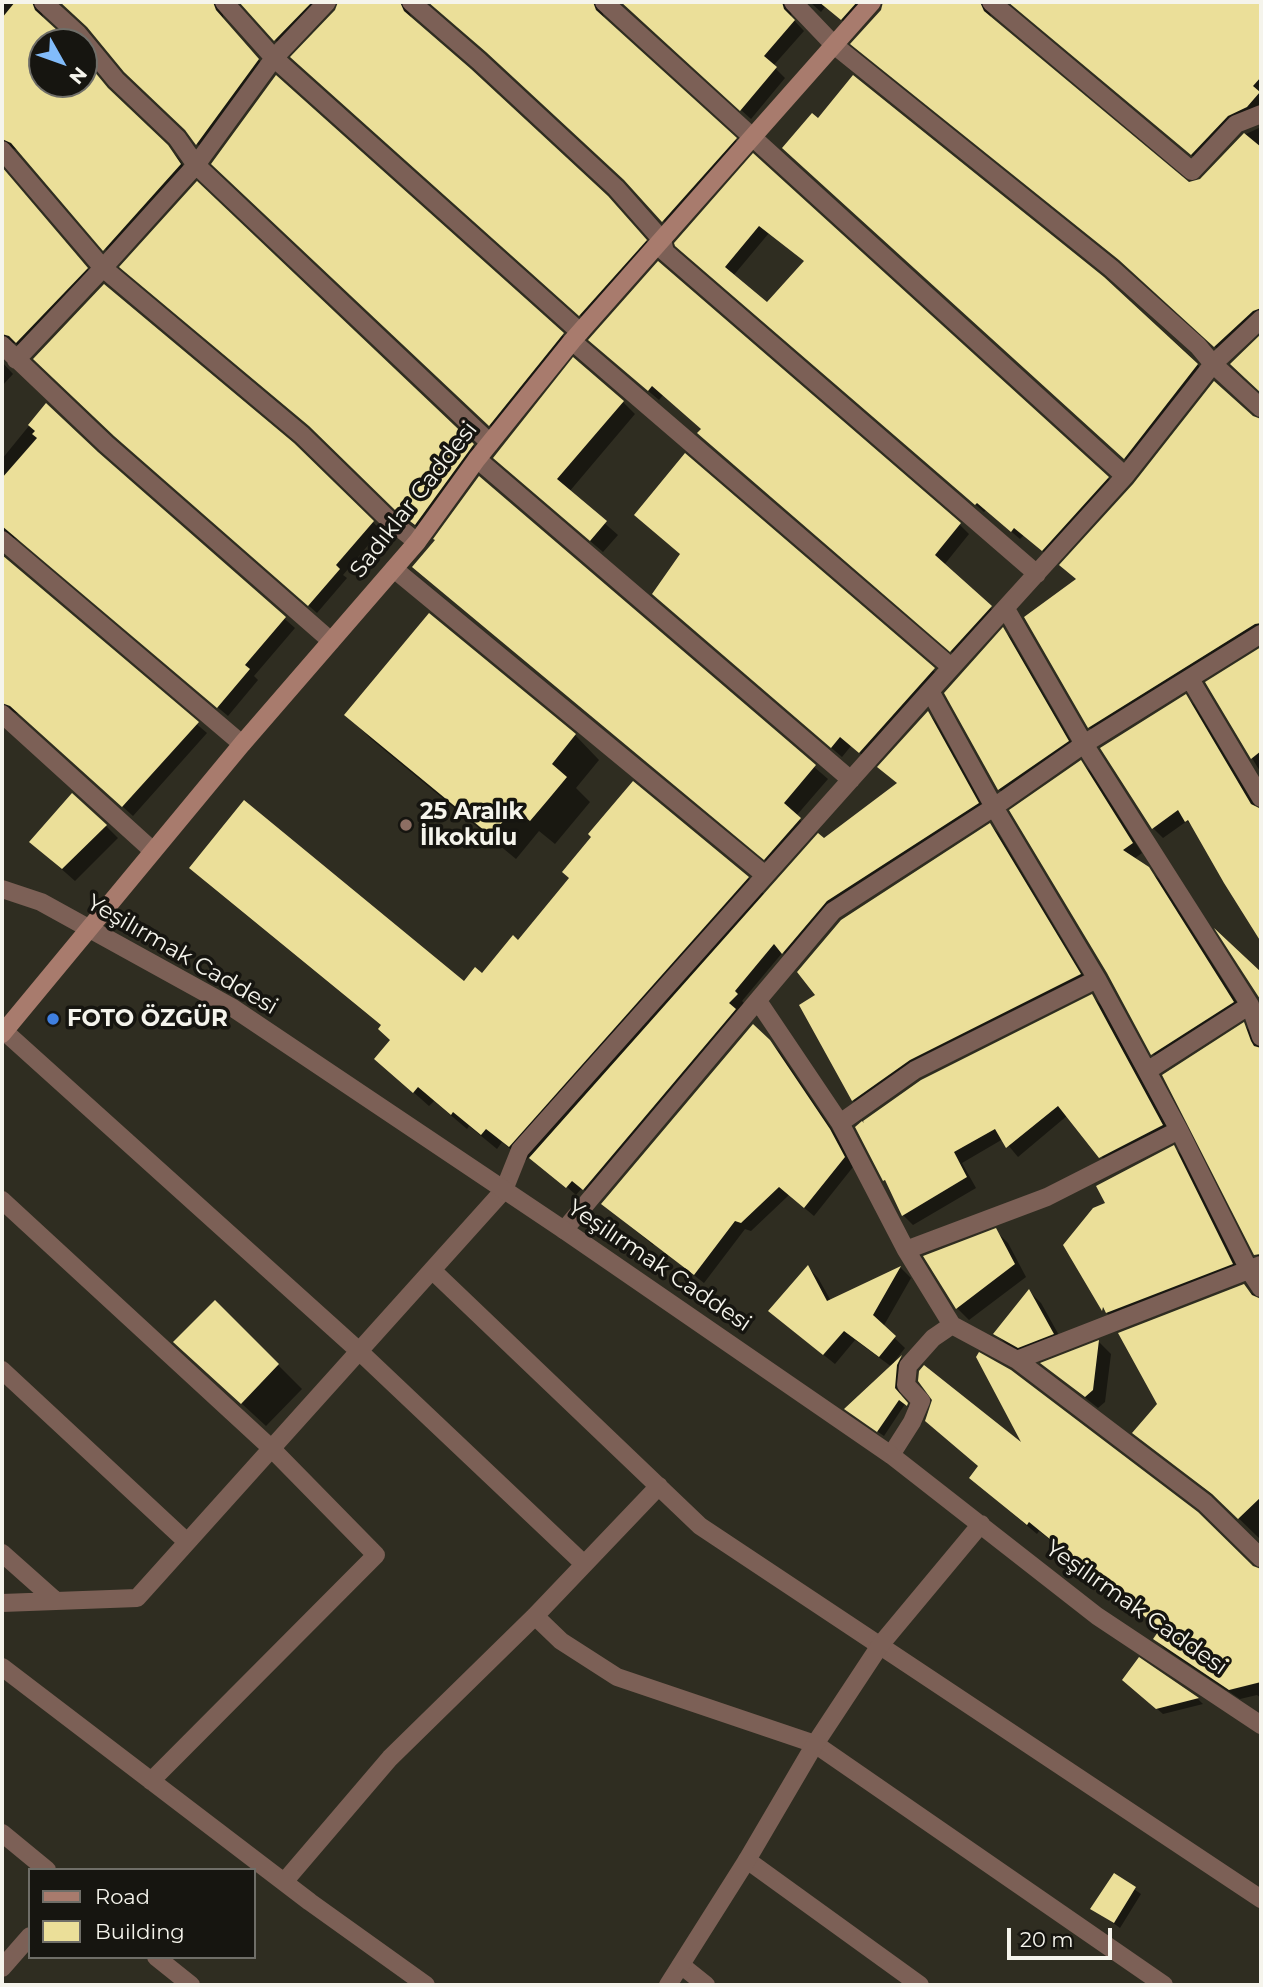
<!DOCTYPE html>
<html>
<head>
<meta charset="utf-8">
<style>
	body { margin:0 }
	#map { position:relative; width:1263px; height:1987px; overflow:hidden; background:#2f2d21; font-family:Montserrat,sans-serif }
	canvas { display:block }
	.frame { position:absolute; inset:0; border:4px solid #f5f4ec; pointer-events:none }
	.legend { position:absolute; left:28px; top:1868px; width:228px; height:91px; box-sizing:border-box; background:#161510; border:2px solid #6f6e68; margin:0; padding:9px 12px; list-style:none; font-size:21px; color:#f5f4ec }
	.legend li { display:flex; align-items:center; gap:14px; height:35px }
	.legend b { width:35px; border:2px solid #6f6e68 }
	.north { position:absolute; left:28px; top:28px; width:70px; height:70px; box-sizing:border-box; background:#161510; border:2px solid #6f6e68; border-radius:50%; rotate:130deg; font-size:19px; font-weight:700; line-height:28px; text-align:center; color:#f5f4ec }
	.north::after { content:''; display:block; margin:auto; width:24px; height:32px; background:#82bcfa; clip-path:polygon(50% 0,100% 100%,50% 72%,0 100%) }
	.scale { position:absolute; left:1007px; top:1928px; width:105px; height:32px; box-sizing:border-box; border:4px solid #f5f4ec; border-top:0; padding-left:9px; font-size:21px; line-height:24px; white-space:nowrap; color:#f5f4ec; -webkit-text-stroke:5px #161510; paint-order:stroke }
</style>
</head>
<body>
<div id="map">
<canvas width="1263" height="1987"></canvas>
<div class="frame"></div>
<ul class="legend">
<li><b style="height:9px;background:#a87b6d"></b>Road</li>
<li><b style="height:19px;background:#ebdf99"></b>Building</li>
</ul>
<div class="north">N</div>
<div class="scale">20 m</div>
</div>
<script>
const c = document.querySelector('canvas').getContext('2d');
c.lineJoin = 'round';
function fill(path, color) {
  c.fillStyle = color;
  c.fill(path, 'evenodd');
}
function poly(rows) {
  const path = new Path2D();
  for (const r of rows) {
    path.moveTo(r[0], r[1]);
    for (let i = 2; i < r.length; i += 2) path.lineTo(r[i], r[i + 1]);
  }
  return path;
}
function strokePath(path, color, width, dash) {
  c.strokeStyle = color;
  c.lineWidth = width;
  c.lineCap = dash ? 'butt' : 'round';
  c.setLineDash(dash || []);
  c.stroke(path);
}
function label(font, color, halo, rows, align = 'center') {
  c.font = font + ' Montserrat,sans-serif';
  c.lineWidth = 7;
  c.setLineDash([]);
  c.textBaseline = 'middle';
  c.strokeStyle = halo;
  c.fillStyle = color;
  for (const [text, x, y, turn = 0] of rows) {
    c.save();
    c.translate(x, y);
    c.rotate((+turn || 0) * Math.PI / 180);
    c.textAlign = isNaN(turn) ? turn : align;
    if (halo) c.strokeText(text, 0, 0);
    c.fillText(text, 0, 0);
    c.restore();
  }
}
fill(poly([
	[2,2,49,2,41,9,44,21,67,42,42,42,42,84,84,84,84,60,116,98,178,158,190,175,114,259,20,151,11,148,2,157],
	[57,2,230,2,222,10,224,21,268,70,207,154,90,28,63,3],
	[239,2,332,2,285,50],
	[339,2,418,2,409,11,412,20,618,208,655,251,590,324,302,67,337,10],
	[428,2,611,2,602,11,605,21,745,149,673,231,629,183,499,62],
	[621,2,801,2,792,9,791,17,804,31,773,66,785,78,751,119],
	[810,2,880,2,852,28,825,7,821,12],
	[884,2,997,2,989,10,992,20,1189,184,1201,180,1244,135,1261,127,1261,322,1225,356,1131,269,853,43,885,6],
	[1006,2,1258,2,1261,5,1261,116,1242,123,1202,164,1010,3],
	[753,156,1116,486,1051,558,1024,535,1020,539,986,510,984,512,686,254],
	[769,233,806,262,768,305,733,276],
	[792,156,1102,278,1189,355,1206,374,1133,466],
	[213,163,562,335,571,344,499,434],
	[2,167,96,279,27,352,15,343,3,347,2,353],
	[197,184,482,454,424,532,405,518,320,434],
	[600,350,959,524,969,534,944,565,1000,617,961,660,709,443,702,430,663,395,659,400],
	[2,362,13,374,2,386],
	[623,402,635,414,569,492,618,535,603,552,507,470],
	[46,405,97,454,295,628,254,676,258,680,228,716,21,541,14,538,4,542,2,546,2,459],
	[1253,418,1261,420,1261,528,1208,498,1261,570,1261,636,1099,737,1089,727,1077,580,1062,565],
	[124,444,293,445,381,530,343,575,347,578,317,613],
	[686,456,944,680,871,762,851,746,842,757,664,604,682,555],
	[479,478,828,779,796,816,812,832,778,871,427,579,437,541],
	[2,554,3,558,207,733,133,816,22,715,13,712,2,702],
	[430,615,575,735,599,760,576,788,590,802,555,844,539,831,516,859,371,739,347,715],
	[1003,630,1011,638,1076,750,1007,798,999,789,946,693],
	[1261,649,1261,773,1207,683],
	[1186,696,1195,706,1257,809,1261,811,1261,939,1196,830,1187,821,1163,838,1153,828,1102,748],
	[928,713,936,722,987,813,836,910,792,961,783,952,742,1001,745,1004,593,1197,582,1188,576,1195,531,1155,525,1161,502,1142,497,1149,469,1126,467,1129,434,1101,429,1106,376,1059,392,1041,382,1026,207,883,192,867,464,983,483,976,518,942,748,878,765,895,824,840,899,784],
	[1081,762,1091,772,1142,853,1134,859,1159,879,1243,1012,1163,1064,1153,1054],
	[990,825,998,833,1088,983,861,1108,853,1100,817,995],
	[106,826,118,838,75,881,31,842],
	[1092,996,1102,1006,1172,1136,1110,1167,1068,1115,1018,1157,1003,1139,962,1163,976,1188,913,1225,903,1215,889,1185,884,1180,869,1130],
	[1244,1025,1253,1034,1261,1050,1261,1260,1256,1254],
	[769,1041,779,1051,839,1140,853,1167,814,1216,789,1195,751,1231,745,1229,704,1283,654,1244,653,1245,603,1204],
	[1174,1147,1186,1160,1244,1276,1114,1321,1104,1310,1066,1245,1107,1204],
	[995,1230,1008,1243,1026,1277,969,1320,957,1308],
	[808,1267,818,1278,831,1301,901,1268,911,1278,883,1327,905,1348,894,1362,895,1364,902,1358,907,1362,902,1371,900,1396,910,1408,905,1404,884,1436,852,1414,892,1367,855,1340,835,1364,781,1321],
	[1244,1286,1261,1301,1261,1540,1225,1505,1134,1433,1159,1404],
	[1029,1291,1041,1303,1065,1346,1031,1359,1008,1346,996,1334],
	[215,1302,302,1389,266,1426,175,1342],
	[1099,1342,1111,1354,1105,1402,1098,1408,1043,1364],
	[1027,1448,1253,1568,1261,1570,1261,1698,1257,1695,1240,1699,1165,1649,1155,1639,1162,1630,1039,1531,1037,1534,981,1487],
	[1139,1660,1198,1699,1203,1704,1163,1714,1130,1685],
	[1114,1875,1141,1894,1120,1928,1093,1908]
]), '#0007');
fill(poly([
	[15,2,32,2,35,10,70,42,42,42,42,84,84,84,84,59,108,88,168,145,181,164,103,251,11,143,2,139,2,18],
	[60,2,213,2,216,10,259,59,196,145,185,130,124,72,87,27],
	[239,2,312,2,274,41],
	[338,2,400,2,404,11,471,69,608,196,647,240,579,316,290,57,335,10],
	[428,2,593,2,596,10,737,138,662,222,624,180,486,52],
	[621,2,782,2,784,9,795,20,764,56,777,67,740,111],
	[819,2,857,2,841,20],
	[883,2,980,2,984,11,1189,182,1200,179,1244,133,1261,147,1261,308,1253,311,1214,347,1119,260,850,44,881,10],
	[1008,2,1261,2,1261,77,1253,86,1260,92,1247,107,1228,116,1191,155],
	[276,75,564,333,489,426,211,164],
	[853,75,1104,277,1198,364,1124,459,782,148,812,113,818,118],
	[753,153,1109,477,1042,551,1014,528,1011,532,977,503,975,505,675,246,674,243],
	[759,226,804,261,767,302,725,267],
	[2,167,88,268,16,343,9,336,2,334],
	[197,181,474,444,415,525,395,510,309,426,119,267],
	[658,261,961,523,935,555,992,606,950,652,697,433,701,429,652,386,648,391,588,340],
	[104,284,294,443,374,521,336,565,340,569,308,606,114,436,33,359],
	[1261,334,1261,393,1230,364],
	[573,357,624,401,557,479,607,521,590,541,493,458],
	[1214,381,1253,416,1261,419,1261,623,1255,624,1088,728,1024,617,1076,579,1059,565,1133,484],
	[46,403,98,452,286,617,245,665,250,669,217,708,2,526,2,478,37,438,32,434,35,431,28,425],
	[685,453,935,668,859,753,840,737,831,748,652,594,680,554,634,515],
	[479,476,816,765,784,803,801,818,764,860,412,567,435,540,433,539],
	[2,555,199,722,122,807,10,706,2,703],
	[429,613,576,734,552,764,567,777,547,801,530,821,514,808,491,836,344,715],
	[1003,627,1069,741,998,790,944,693],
	[1261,647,1261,751,1251,759,1205,682],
	[1186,694,1251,804,1261,809,1261,942,1224,883,1188,820,1185,822,1178,810,1152,829,1100,748],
	[928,711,979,803,827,901,782,954,774,944,735,991,738,994,729,1003,736,1009,583,1190,572,1181,566,1188,529,1158,818,833,824,838,897,783,877,767],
	[1081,760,1133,843,1123,850,1149,867,1234,1002,1151,1055,1107,973,1009,810],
	[633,781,749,877,509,1147,486,1129,481,1135,453,1112,451,1115,418,1087,413,1093,374,1059,390,1040,378,1029,381,1025,189,868,244,800,464,981,475,967,482,973,513,935,518,940,569,878,562,872,591,837,588,834],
	[72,793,107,825,62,869,29,842],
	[990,823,1081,974,910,1060,852,1101,799,1005,815,995,797,972,841,920],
	[1214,928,1261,972,1261,1003,1260,999],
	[1092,994,1163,1125,1099,1158,1058,1106,1006,1148,995,1129,954,1152,967,1177,902,1216,885,1180,883,1181,855,1127,862,1121,864,1123,863,1121,921,1080],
	[1244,1022,1251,1041,1254,1046,1261,1048,1261,1254,1254,1255,1162,1075],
	[753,1024,770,1040,830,1129,845,1157,804,1208,779,1187,741,1223,735,1221,694,1275,601,1204],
	[1174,1145,1233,1264,1106,1313,1103,1307,1102,1311,1063,1245,1093,1208,1105,1203,1096,1186],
	[996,1228,1015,1264,956,1309,923,1256],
	[808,1265,827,1301,901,1266,873,1315,896,1336,879,1357,844,1331,823,1355,768,1311],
	[1244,1284,1252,1295,1261,1299,1261,1497,1238,1519,1212,1494,1132,1433,1157,1404,1118,1333],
	[1029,1289,1054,1334,1018,1348,993,1334],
	[215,1300,279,1364,241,1404,173,1342],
	[1099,1340,1093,1390,1085,1397,1040,1363],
	[979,1352,1011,1370,1198,1512,1253,1566,1261,1569,1261,1682,1229,1690,1153,1639,1160,1629,1029,1522,1027,1525,969,1478,978,1466,925,1421,932,1400,918,1381,919,1371,924,1365,1021,1442,976,1357],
	[902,1355,897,1365,895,1388,908,1403,907,1406,899,1400,877,1432,844,1409],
	[1139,1657,1199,1698,1156,1709,1122,1680],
	[1114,1873,1136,1887,1114,1923,1090,1909]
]), '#ebdf99');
strokePath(poly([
	[43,2,78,34,116,80,177,138,196,165,490,443],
	[224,2,274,58,580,332],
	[411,2,479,61,616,188,662,240,665,252,1037,574],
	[604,2,1125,476],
	[793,2,834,45,1111,268,1198,346,1213,364,1261,408],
	[991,2,1192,171,1236,124,1261,114],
	[2,150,103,268,302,435,388,519,417,542],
	[572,341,951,667],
	[2,345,106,444,331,641],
	[16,360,103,268,196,165,274,58,327,2],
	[477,459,851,780],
	[2,540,242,744],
	[394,569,765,875],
	[1006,609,1084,744,1250,1005,1261,1037],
	[1190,679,1261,798],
	[930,691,994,807,1097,979,1179,1130,1249,1270,1261,1288],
	[2,714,153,851],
	[758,1001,840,1123,906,1250,952,1325,1017,1360,1205,1503,1261,1558],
	[4,1031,359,1351,584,1564],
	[1147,1071,1250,1005],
	[840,1123,915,1070,1097,979],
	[2,1200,271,1448,376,1555,151,1781],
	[564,1230,833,911,994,807,1084,744,1261,634],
	[906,1250,1047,1197,1179,1130],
	[432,1270,700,1526,1261,1899],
	[1017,1360,1261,1265],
	[2,1370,187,1542],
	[891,1455,912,1422,921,1401,906,1385,908,1366,933,1338,952,1325],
	[2,1553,56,1601],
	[2,1603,137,1598,504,1190,520,1150,930,691,1125,476,1213,364,1261,319],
	[535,1616,561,1641,617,1677,815,1744,1164,1985],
	[2,1667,310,1902,426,1985],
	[2,1833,47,1870],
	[747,1860,920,1985],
	[284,1882,390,1758,535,1616,659,1486],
	[156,1957,191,1985],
	[681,1965,706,1985],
	[2,1968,30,1936]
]), '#7c6056', 18);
strokePath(poly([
	[2,889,41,902,233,1008,564,1230,891,1455,1097,1616,1261,1725],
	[668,1985,747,1860,815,1744,881,1644,981,1524]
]), '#7c6056', 18);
strokePath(poly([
	[2,1034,242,744,417,542,477,459,572,341,872,2]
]), '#a87b6d', 18);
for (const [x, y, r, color] of [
	[406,825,7,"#8d6e63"],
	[53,1019,7,"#3f7fe0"]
]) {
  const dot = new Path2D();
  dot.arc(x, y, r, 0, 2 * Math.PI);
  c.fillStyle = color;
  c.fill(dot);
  strokePath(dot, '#161510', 2.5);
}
label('23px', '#f5f4ec', '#161510', [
	["Sadıklar Caddesi",414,500,-52],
	["Yeşilırmak Caddesi",182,955,30],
	["Yeşilırmak Caddesi",659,1266,34],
	["Yeşilırmak Caddesi",1136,1608,35]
]);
label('bold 23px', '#f5f4ec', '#161510', [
	["25 Aralık",420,812],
	["İlkokulu",420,838],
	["FOTO ÖZGÜR",67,1019]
], 'left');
</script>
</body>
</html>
